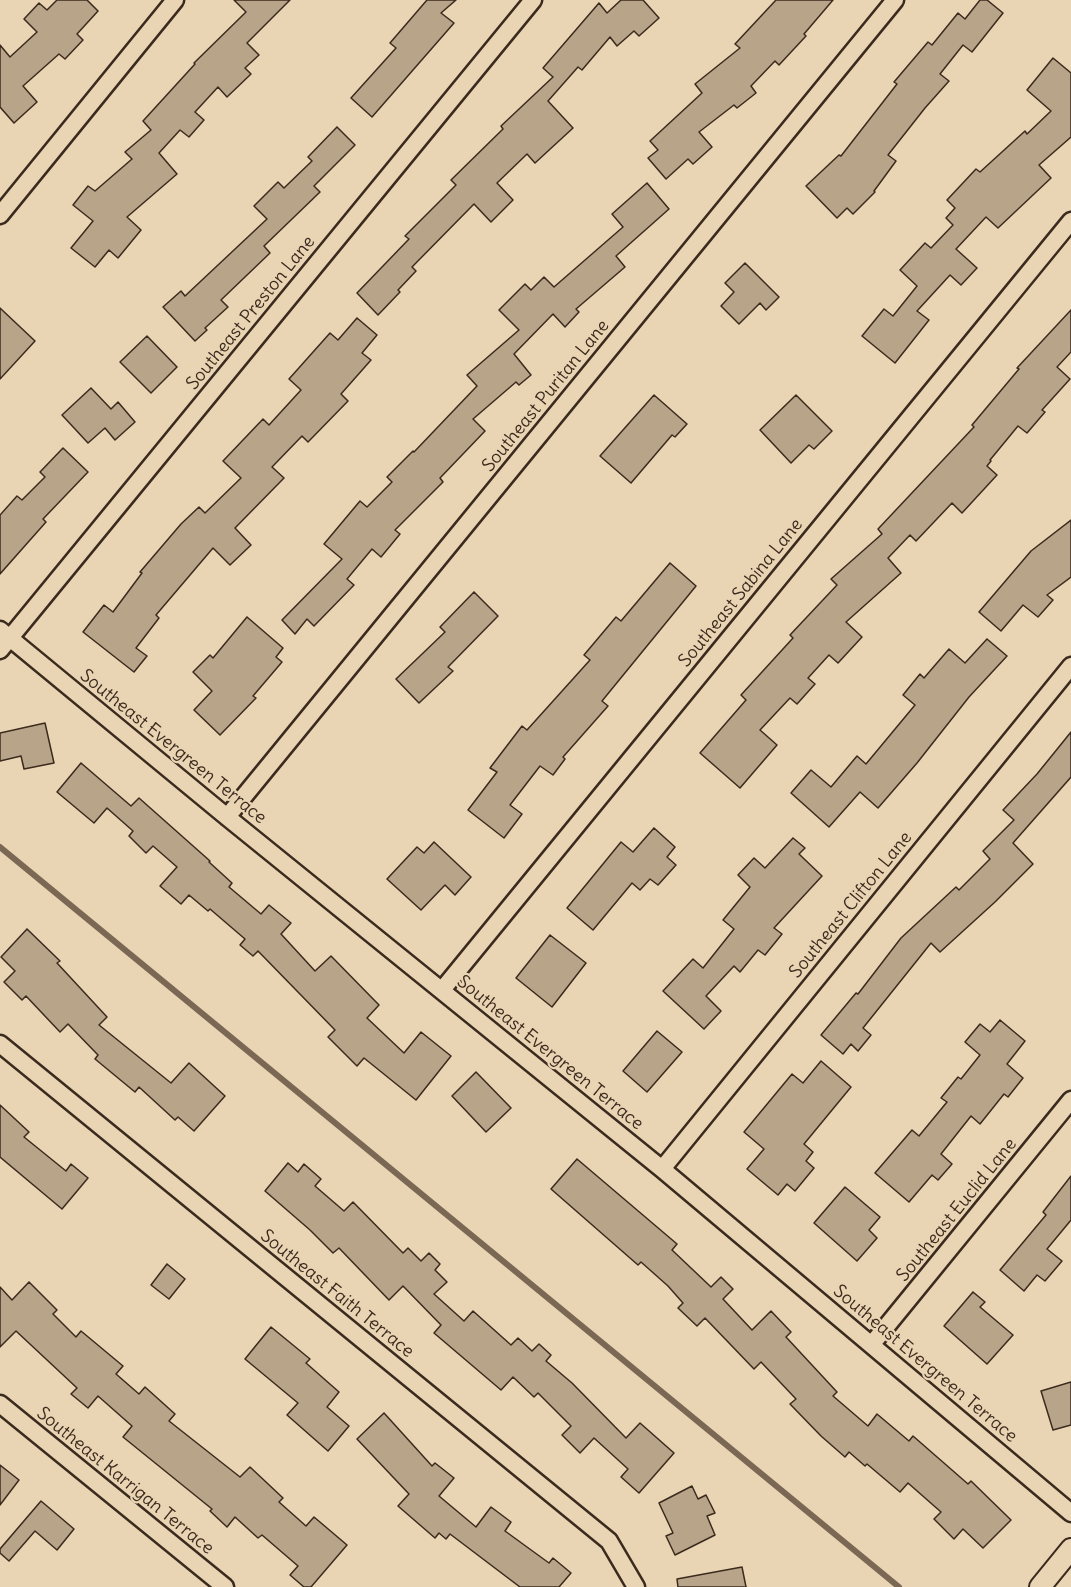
<!DOCTYPE html>
<html>
<head>
<meta charset="utf-8">
<style>
	body { margin:0 }
	canvas { display:block; background:#e9d4b3 }
</style>
</head>
<body>
<canvas width="1071" height="1587"></canvas>
<script>
const c = document.querySelector('canvas').getContext('2d');
c.lineJoin = 'round';
function poly(rows) {
  const path = new Path2D();
  for (const r of rows) {
    path.moveTo(r[0], r[1]);
    for (let i = 2; i < r.length; i += 2) path.lineTo(r[i], r[i + 1]);
  }
  return path;
}
function strokePath(path, color, width, dash) {
  c.strokeStyle = color;
  c.lineWidth = width;
  c.lineCap = dash ? 'butt' : 'round';
  c.setLineDash(dash || []);
  c.stroke(path);
}
function fill(path, color) {
  c.fillStyle = color;
  c.fill(path, 'evenodd');
}
function label(font, color, halo, rows, align = 'center') {
  c.font = font + ' Delius,sans-serif';
  c.lineWidth = 4.5;
  c.setLineDash([]);
  c.textBaseline = 'middle';
  c.strokeStyle = halo;
  c.fillStyle = color;
  for (const [text, x, y, turn = 0] of rows) {
    c.save();
    c.translate(x, y);
    c.rotate((+turn || 0) * Math.PI / 180);
    c.textAlign = isNaN(turn) ? turn : align;
    if (halo) c.strokeText(text, 0, 0);
    c.fillText(text, 0, 0);
    c.restore();
  }
}
strokePath(poly([
	[0,847,899,1587]
]), '#7b6854', 6);
const building = poly([
	[57,0,87,0,98,11,77,34,83,40,65,59,59,54,23,86,37,102,14,123,0,107,0,45,10,57,37,32,24,19,39,3,47,10,57,0],
	[234,0,290,0,247,43,259,55,245,68,251,74,227,97,218,87,195,112,204,120,189,137,180,130,159,153,177,174,127,217,141,230,118,258,109,250,95,267,71,248,93,221,73,205,88,186,95,191,132,159,125,152,151,130,143,121,195,64,194,63,246,12,234,0],
	[427,0,456,0,441,13,454,23,372,117,351,98,396,48,390,43,427,0],
	[621,0,643,0,659,18,639,36,634,31,617,46,610,37,582,70,578,67,548,101,573,128,535,163,527,154,497,183,513,200,491,222,474,204,412,267,416,271,398,290,400,292,378,315,357,293,409,239,405,236,456,185,451,180,503,129,501,126,553,77,543,68,599,3,607,13,621,0],
	[776,0,833,0,804,34,806,36,779,65,775,61,751,86,756,93,737,108,734,105,699,132,712,147,693,164,688,159,666,179,648,158,658,150,650,141,702,93,695,84,740,48,735,44,776,0],
	[980,0,987,0,1003,13,972,52,963,45,940,74,949,81,925,108,888,155,896,161,874,191,875,192,853,214,847,208,837,218,806,186,839,155,841,156,897,84,894,82,928,42,932,45,958,13,965,19,980,0],
	[1053,58,1071,73,1071,137,1039,165,1051,178,998,228,986,217,956,249,977,268,961,285,950,275,917,311,929,320,895,363,862,336,884,309,893,316,917,286,900,270,925,243,931,248,953,225,946,218,955,208,947,200,976,169,980,172,1025,131,1027,134,1051,111,1027,90,1053,58],
	[337,127,355,145,314,186,320,192,264,246,270,253,221,300,228,307,205,328,207,330,195,341,163,307,181,291,185,296,267,219,254,206,278,182,284,188,312,161,308,157,337,127],
	[647,183,669,209,616,256,625,267,576,309,579,312,565,327,553,314,514,354,531,375,519,385,516,382,473,419,485,431,440,478,443,482,395,530,400,534,381,557,372,549,347,579,354,585,314,626,307,619,295,634,282,620,342,559,324,544,360,501,367,507,392,482,387,477,413,451,414,452,477,386,467,375,519,330,499,310,525,284,531,290,544,277,554,287,623,227,612,214,647,183],
	[745,263,779,297,766,310,760,303,739,324,721,306,734,292,725,283,745,263],
	[0,308,35,341,0,379,0,308],
	[1071,310,1071,352,1057,367,1070,379,1042,410,1045,412,1027,433,1018,426,990,460,991,461,987,466,997,475,962,513,952,503,916,541,910,535,888,558,901,573,846,622,862,637,838,663,829,655,808,678,815,684,797,704,790,698,760,730,777,745,740,788,700,753,746,700,741,695,793,638,790,635,837,585,831,579,882,534,878,529,974,427,972,425,1019,369,1017,368,1071,310],
	[357,318,377,335,362,353,371,360,341,394,348,401,308,442,302,436,272,467,284,478,235,528,251,545,230,565,213,548,156,615,159,618,136,648,147,656,134,672,83,632,104,605,113,612,142,573,140,572,181,524,199,507,205,513,241,478,223,461,263,419,269,425,301,390,289,379,330,333,338,340,357,318],
	[147,336,177,367,151,393,120,362,147,336],
	[91,388,111,409,118,402,135,422,115,440,105,428,88,443,62,415,91,388],
	[654,395,687,424,675,437,672,435,631,483,600,456,654,395],
	[796,395,832,431,814,449,809,445,791,463,760,430,796,395],
	[63,448,88,472,43,519,46,522,0,574,0,515,17,496,22,500,45,477,40,472,63,448],
	[1071,520,1071,577,1047,595,1053,600,1038,617,1023,605,1001,631,979,612,1031,551,1071,520],
	[670,563,696,586,602,701,608,706,563,757,565,759,553,775,540,766,510,805,522,814,504,838,468,810,497,772,490,768,522,726,527,730,590,660,584,655,616,617,621,621,670,563],
	[474,592,498,616,448,667,453,671,419,703,396,679,445,632,440,627,474,592],
	[247,617,283,648,276,657,282,662,253,696,256,698,220,735,194,710,212,691,193,672,210,655,213,658,247,617],
	[987,639,1007,656,969,697,917,763,878,808,860,792,829,827,791,793,811,770,831,787,857,756,866,764,915,705,903,695,920,674,924,678,949,649,965,663,987,639],
	[45,723,54,763,24,769,21,756,0,761,0,733,45,723],
	[1071,732,1071,777,1013,843,1033,864,995,902,940,952,931,943,863,1028,871,1035,858,1051,851,1044,843,1054,821,1035,856,993,858,994,901,938,956,887,959,890,990,859,983,851,1014,820,1003,810,1037,774,1071,732],
	[81,763,131,806,139,798,210,861,209,862,232,883,229,887,261,914,269,905,291,923,281,934,315,971,331,956,379,1005,367,1018,404,1053,421,1032,451,1056,416,1100,364,1058,357,1066,328,1037,335,1030,258,951,253,956,240,945,245,939,210,909,208,911,189,895,181,904,160,886,177,867,153,846,146,853,129,836,133,831,107,808,94,823,57,792,81,763],
	[654,828,675,847,667,857,676,865,658,885,650,879,640,890,632,883,593,930,567,908,621,842,633,852,654,828],
	[793,838,805,848,799,854,822,876,774,928,782,934,765,955,758,950,740,972,734,966,706,996,721,1011,704,1029,663,991,693,959,703,968,734,929,723,920,750,887,738,875,754,858,765,868,793,838],
	[434,842,471,877,455,895,445,885,421,910,387,879,417,847,424,853,434,842],
	[27,929,60,961,57,963,107,1017,99,1025,171,1083,189,1063,225,1096,194,1131,178,1117,175,1120,139,1087,135,1092,95,1059,98,1055,68,1024,60,1032,26,996,22,1000,4,982,15,971,1,957,27,929],
	[550,935,586,963,552,1007,516,978,550,935],
	[1000,1020,1025,1041,1007,1064,1023,1078,1008,1097,1004,1094,980,1124,971,1116,941,1154,952,1164,938,1180,932,1175,909,1202,875,1173,912,1130,919,1136,947,1102,941,1098,958,1077,961,1079,980,1055,965,1042,980,1024,990,1032,1000,1020],
	[657,1031,682,1052,647,1092,623,1071,657,1031],
	[821,1061,851,1087,804,1144,813,1152,806,1161,814,1168,795,1191,787,1184,778,1195,747,1169,764,1149,744,1132,792,1074,803,1083,821,1061],
	[476,1072,511,1108,486,1132,452,1096,476,1072],
	[0,1105,29,1132,24,1137,66,1171,71,1164,88,1178,62,1209,0,1157,0,1105],
	[577,1159,677,1244,672,1250,711,1287,721,1277,733,1289,723,1299,752,1330,771,1311,791,1332,786,1337,837,1392,833,1396,868,1426,877,1414,909,1441,913,1436,968,1484,971,1481,1011,1520,983,1548,963,1529,954,1539,934,1519,941,1512,908,1483,900,1492,867,1464,865,1466,849,1452,845,1457,821,1436,790,1404,796,1399,761,1362,754,1369,705,1318,697,1326,678,1308,683,1303,668,1286,641,1262,638,1265,551,1189,577,1159],
	[288,1163,298,1172,304,1164,321,1179,315,1186,344,1211,353,1202,403,1253,408,1248,421,1261,429,1253,440,1264,435,1270,447,1282,434,1294,464,1321,473,1311,511,1345,518,1338,532,1351,539,1344,551,1355,546,1361,572,1383,626,1438,640,1423,674,1453,639,1493,621,1477,628,1469,594,1438,580,1453,562,1435,571,1426,538,1393,534,1397,513,1377,501,1390,434,1333,441,1325,403,1286,389,1300,339,1248,333,1253,310,1230,265,1191,288,1163],
	[1071,1176,1071,1220,1047,1249,1062,1261,1045,1281,1037,1275,1024,1291,1000,1270,1046,1215,1043,1212,1071,1176],
	[845,1187,880,1217,869,1230,877,1238,857,1261,814,1223,845,1187],
	[167,1264,185,1279,169,1299,151,1285,167,1264],
	[29,1282,57,1310,53,1314,76,1337,81,1331,123,1366,116,1374,139,1394,145,1387,175,1414,169,1421,240,1477,250,1467,283,1498,279,1502,306,1526,314,1517,347,1545,311,1587,304,1587,290,1575,298,1566,262,1535,258,1538,235,1517,227,1527,210,1511,212,1509,123,1437,132,1426,98,1396,88,1408,71,1394,77,1388,16,1331,0,1347,0,1287,12,1300,29,1282],
	[973,1292,985,1302,980,1307,1013,1335,987,1364,944,1326,973,1292],
	[271,1327,310,1359,306,1363,339,1392,327,1407,349,1426,328,1451,287,1415,298,1403,245,1359,271,1327],
	[1071,1382,1071,1425,1053,1430,1041,1391,1071,1382],
	[384,1413,432,1466,435,1463,454,1478,439,1496,476,1527,491,1507,511,1522,505,1531,549,1563,553,1558,571,1573,559,1587,520,1587,450,1534,446,1539,439,1533,435,1538,398,1506,409,1494,357,1439,384,1413],
	[0,1465,19,1480,0,1505,0,1465],
	[692,1486,698,1499,706,1495,715,1513,707,1516,715,1535,675,1555,666,1536,673,1533,659,1503,692,1486],
	[41,1501,74,1529,57,1550,35,1531,9,1561,0,1553,0,1549,41,1501],
	[742,1567,746,1587,678,1587,677,1579,742,1567]
]);
fill(building, '#b8a589');
strokePath(building, '#3b2a1e', 1.5);
const minor = poly([
	[0,215,175,0],
	[0,630,227,817,662,1169,1071,1513],
	[0,650,533,0],
	[227,817,895,0],
	[442,990,1071,221],
	[0,1044,609,1541,636,1587],
	[662,1169,1071,666],
	[872,1344,1071,1100],
	[0,1404,225,1587]
]);
const tertiary = poly([
	[1040,1587,1071,1549]
]);
strokePath(minor, '#3b2a1e', 21);
strokePath(tertiary, '#3b2a1e', 24);
strokePath(minor, '#e9d4b3', 16);
strokePath(tertiary, '#e9d4b3', 20);
label('18px', '#3b2a1e', '#e9d4b3', [
	["Southeast Preston Lane",251,313,-51],
	["Southeast Puritan Lane",546,396,-51],
	["Southeast Sabina Lane",741,593,-51],
	["Southeast Evergreen Terrace",173,747,39],
	["Southeast Clifton Lane",851,905,-51],
	["Southeast Evergreen Terrace",550,1053,39],
	["Southeast Euclid Lane",957,1210,-51],
	["Southeast Faith Terrace",337,1294,39],
	["Southeast Evergreen Terrace",925,1364,40],
	["Southeast Karrigan Terrace",125,1481,39]
]);
</script>
</body>
</html>
